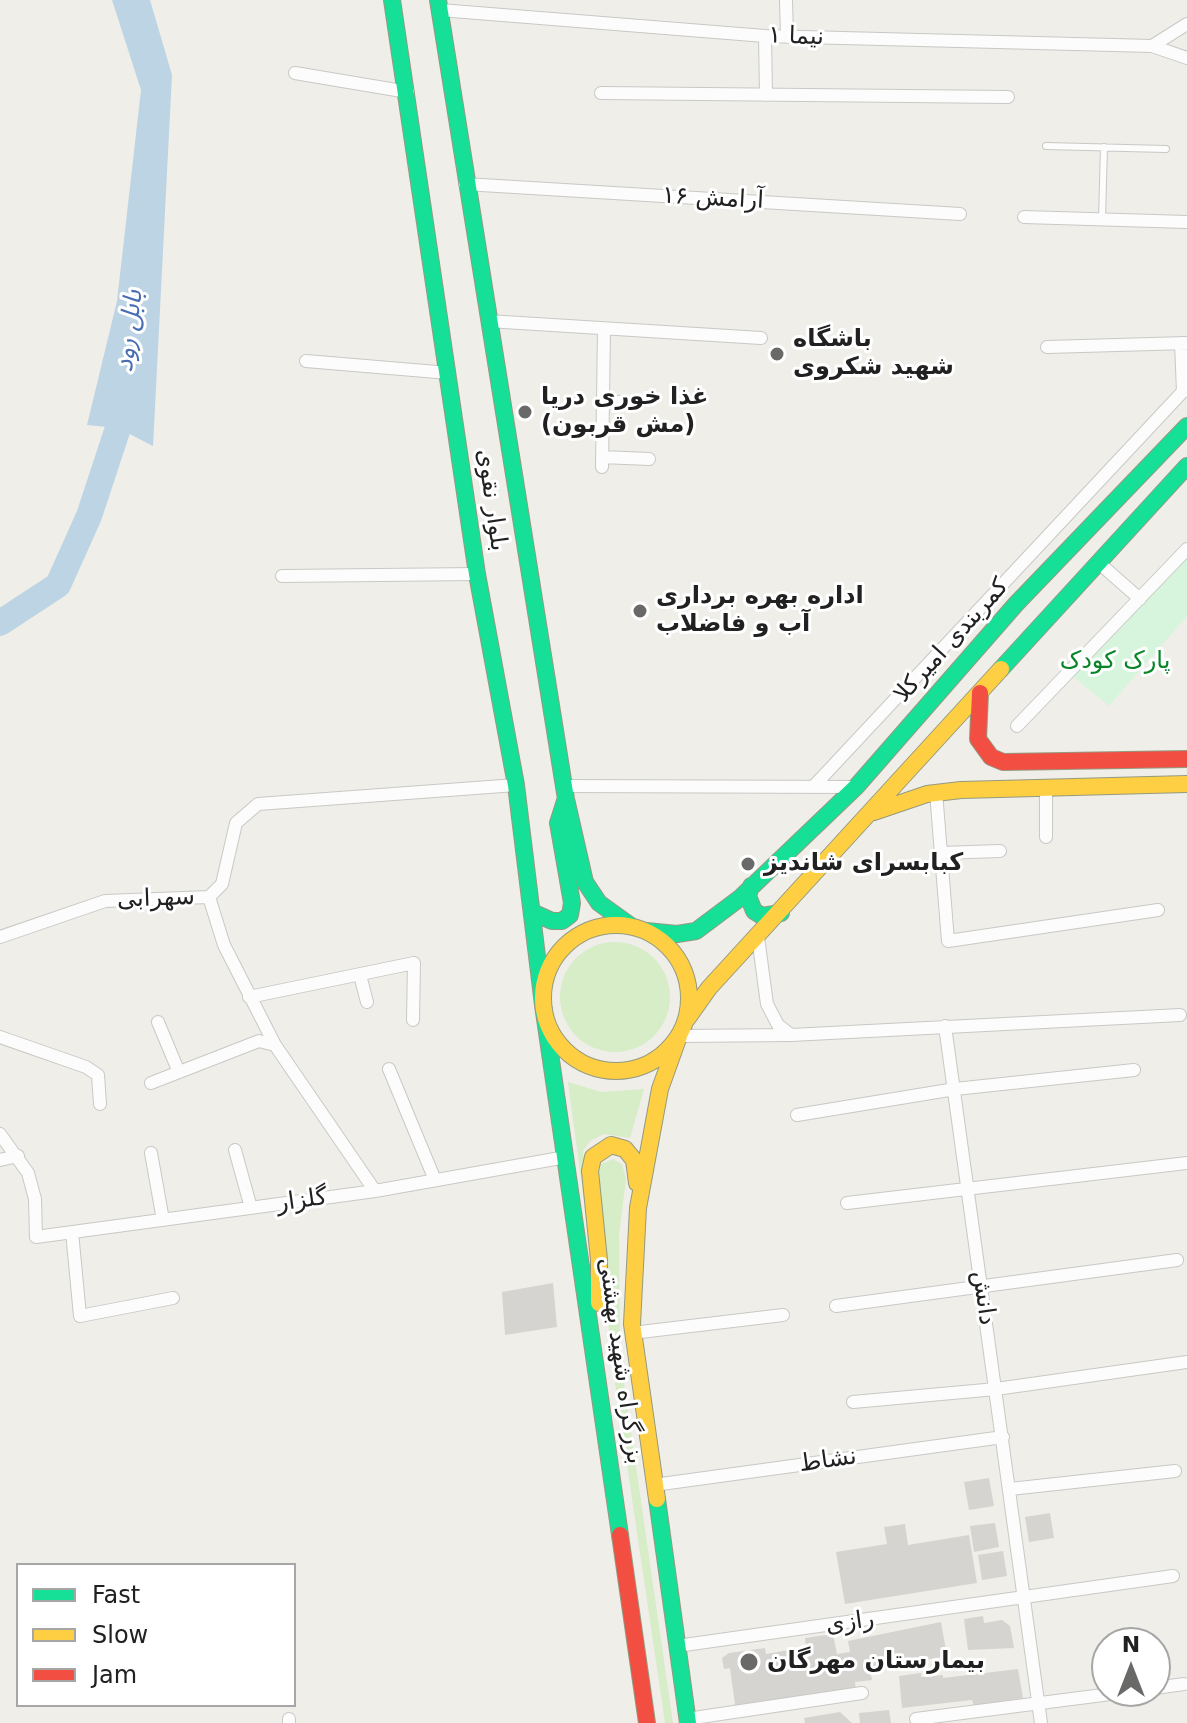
<!DOCTYPE html>
<html>
<head>
<meta charset="utf-8">
<style>
	body { margin:0 }
	#map { position:relative; width:1187px; height:1723px; overflow:hidden; background:#efeee9; font-family:"DejaVu Sans",sans-serif }
	canvas { display:block }
	.legend { position:absolute; left:16px; top:1563px; width:280px; height:144px; box-sizing:border-box; background:#fff; border:2px solid #a6a6a6; margin:0; padding:10px 14px; list-style:none; font-size:24px; color:#212121 }
	.legend li { display:flex; align-items:center; gap:16px; height:40px }
	.legend b { width:40px; border:2px solid #a6a6a6 }
	.north { position:absolute; left:1091px; top:1627px; width:80px; height:80px; box-sizing:border-box; background:#fff; border:2px solid #a6a6a6; border-radius:50%; rotate:0deg; font-size:22px; font-weight:700; line-height:32px; text-align:center; color:#212121 }
	.north::after { content:''; display:block; margin:auto; width:28px; height:36px; background:#696967; clip-path:polygon(50% 0,100% 100%,50% 72%,0 100%) }
</style>
</head>
<body>
<div id="map">
<canvas width="1187" height="1723"></canvas>
<ul class="legend">
<li><b style="height:10px;background:#16e098"></b>Fast</li>
<li><b style="height:10px;background:#ffcf43"></b>Slow</li>
<li><b style="height:10px;background:#f24e42"></b>Jam</li>
</ul>
<div class="north">N</div>
</div>
<script>
const c = document.querySelector('canvas').getContext('2d');
c.lineJoin = 'round';
function fill(path, color) {
  c.fillStyle = color;
  c.fill(path, 'evenodd');
}
function poly(rows) {
  const path = new Path2D();
  for (const r of rows) {
    if (r.length === 3) {
      path.moveTo(r[0] + r[2], r[1]);
      path.arc(r[0], r[1], r[2], 0, 2 * Math.PI);
      continue;
    }
    path.moveTo(r[0], r[1]);
    for (let i = 2; i < r.length; i += 2) path.lineTo(r[i], r[i + 1]);
  }
  return path;
}
function strokePath(path, color, width, dash) {
  c.strokeStyle = color;
  c.lineWidth = width;
  c.lineCap = dash ? 'butt' : 'round';
  c.setLineDash(dash || []);
  c.stroke(path);
}
function label(font, color, halo, rows, align = 'center') {
  c.font = font + ' "DejaVu Sans","Noto Sans Arabic",sans-serif';
  c.lineWidth = 6;
  c.setLineDash([]);
  c.textBaseline = 'middle';
  c.strokeStyle = halo;
  c.fillStyle = color;
  for (const [text, x, y, turn = 0] of rows) {
    c.save();
    c.translate(x, y);
    c.rotate((+turn || 0) * Math.PI / 180);
    c.textAlign = isNaN(turn) ? turn : align;
    if (halo) c.strokeText(text, 0, 0);
    c.fillText(text, 0, 0);
    c.restore();
  }
}
fill(poly([
	[615,997,55],
	[568,1082,601,1092,644,1089,630,1138,604,1134,590,1141,583,1151,591,1253],
	[613,1159,622,1164,626,1179,619,1235,620,1356,673,1723,665,1723,610,1349,599,1172,601,1164]
]), '#d6edc7');
fill(poly([
	[1187,544,1187,616,1109,706,1070,674]
]), '#d7f5dc');
fill(poly([
	[112,0,150,0,172,75,153,446,118,428,87,425,117,301,141,90]
]), '#bcd4e3');
strokePath(poly([
	[0,623,58,585,89,516,118,428,121,393]
]), '#bcd4e3', 26);
fill(poly([
	[553,1283,557,1327,505,1335,502,1292],
	[989,1478,994,1506,969,1510,964,1482],
	[1050,1513,1054,1538,1029,1542,1025,1517],
	[995,1523,999,1547,974,1552,970,1526],
	[905,1524,908,1545,969,1535,977,1583,845,1604,836,1552,887,1544,884,1527],
	[1003,1551,1007,1576,982,1580,978,1555],
	[983,1616,984,1623,1002,1620,1010,1626,1014,1648,968,1650,964,1619],
	[941,1622,947,1656,918,1661,919,1667,870,1671,872,1680,855,1682,856,1690,736,1712,730,1668,724,1669,722,1658,729,1653,765,1648,766,1654,806,1647,805,1638,833,1634,837,1654,850,1652,848,1641],
	[1018,1669,1023,1698,974,1706,972,1700,902,1708,899,1676,921,1673,921,1677,943,1675,943,1678],
	[889,1710,891,1723,860,1723,859,1713],
	[840,1712,852,1723,805,1723,804,1718]
]), '#d6d4d0');
const lane = poly([
	[1046,146,1166,149],
	[1102,219,1104,147]
]);
const street = poly([
	[786,0,787,37],
	[440,10,765,36,1152,46,1187,58],
	[765,36,766,95],
	[1152,46,1187,24],
	[295,73,408,92],
	[601,93,1008,97],
	[465,184,960,214],
	[1024,217,1187,222],
	[488,321,761,338],
	[1181,343,1183,392],
	[1047,347,1187,343],
	[306,361,449,373],
	[603,401,638,403],
	[602,457,649,459],
	[602,467,604,331],
	[1099,563,1140,599],
	[282,576,477,574],
	[1017,726,1187,549],
	[565,786,854,787],
	[813,787,1187,387],
	[936,792,948,941,1158,910],
	[1046,837,1046,787],
	[941,853,1000,851],
	[209,897,224,945,275,1045,375,1191],
	[0,937,105,901,209,897,222,884,236,823,258,804,516,785],
	[360,975,367,1002],
	[249,997,414,963,413,1020],
	[158,1022,178,1070],
	[945,1026,1041,1723],
	[791,1035,1180,1015],
	[679,1036,791,1035,778,1025,767,1004,758,937],
	[0,1037,86,1067,98,1075,100,1104],
	[389,1069,435,1180],
	[151,1083,259,1041,275,1045],
	[797,1115,955,1089,1134,1070],
	[0,1134,28,1173,35,1199,36,1237,375,1191,566,1157],
	[235,1150,251,1208],
	[151,1153,163,1220],
	[0,1160,18,1156],
	[847,1203,1187,1163],
	[72,1232,80,1316,173,1298],
	[836,1306,1177,1260],
	[632,1333,783,1315],
	[853,1402,996,1389,1187,1362],
	[654,1485,1003,1437],
	[1010,1489,1175,1471],
	[677,1646,1173,1576],
	[1155,1688,1184,1684],
	[289,1719,289,1723],
	[687,1719,862,1693],
	[916,1719,1134,1691]
]);
const fast = poly([
	[392,0,477,574,516,785,543,1005],
	[438,0,566,799,585,882,599,903,631,926],
	[1001,669,1187,466],
	[751,886,748,896,754,911,762,916,781,913],
	[532,912,552,921,562,921,570,915,572,903,558,823,565,801],
	[646,931,677,934,696,931,740,898,856,787,1016,604,1187,426],
	[543,1005,620,1535],
	[657,1499,688,1723]
]);
const slow = poly([
	[874,812,927,794,961,790,1187,784],
	[616,998,73],
	[687,1019,709,988,1001,669],
	[599,1303,599,1260,590,1171,593,1157,611,1145,625,1149,634,1160,637,1183],
	[657,1499,632,1324,638,1208,660,1089,679,1036]
]);
const jam = poly([
	[980,693,978,739,991,757,1003,762,1187,759],
	[620,1535,647,1723]
]);
strokePath(lane, '#c8c8c5', 8);
strokePath(street, '#c8c8c5', 14);
strokePath(fast, '#949a80', 18);
strokePath(slow, '#949a80', 18);
strokePath(jam, '#949a80', 18);
strokePath(lane, '#fdfcfc', 6);
strokePath(street, '#fdfcfc', 12);
strokePath(fast, '#16e098', 16);
strokePath(slow, '#ffcf43', 16);
strokePath(jam, '#f24e42', 16);
for (const [x, y, r, color] of [
	[777,354,8,"#696967"],
	[525,412,8,"#696967"],
	[640,611,8,"#696967"],
	[748,864,8,"#696967"],
	[749,1662,10,"#696967"]
]) {
  const dot = new Path2D();
  dot.arc(x, y, r, 0, 2 * Math.PI);
  c.fillStyle = color;
  c.fill(dot);
  strokePath(dot, '#fff', 3);
}
label('24px', '#212121', '#fff', [
	["نیما ۱",796,37,2],
	["آرامش ۱۶",713,199,3],
	["بلوار نقوی",491,500,82],
	["کمربندی امیرکلا",952,641,-48],
	["سهرابی",156,899,-2],
	["گلزار",302,1201,-8],
	["دانش",983,1298,82],
	["بزرگراه شهید بهشتی",620,1361,82],
	["نشاط",828,1461,-8],
	["رازی",850,1623,-8]
]);
label('bold 24px', '#212121', '#fff', [
	["باشگاه",793,340],
	["شهید شکروی",793,368],
	["غذا خوری دریا",541,398],
	["(مش قربون)",541,426],
	["اداره بهره برداری",656,597],
	["آب و فاضلاب",656,625],
	["کبابسرای شاندیز",764,864],
	["بیمارستان مهرگان",767,1662]
], 'left');
label('24px', '#088528', '#fff', [
	["پارک کودک",1115,662]
]);
label('italic 26px', '#496db4', '#fff', [
	["بابل رود",130,331,-83]
]);
</script>
</body>
</html>
